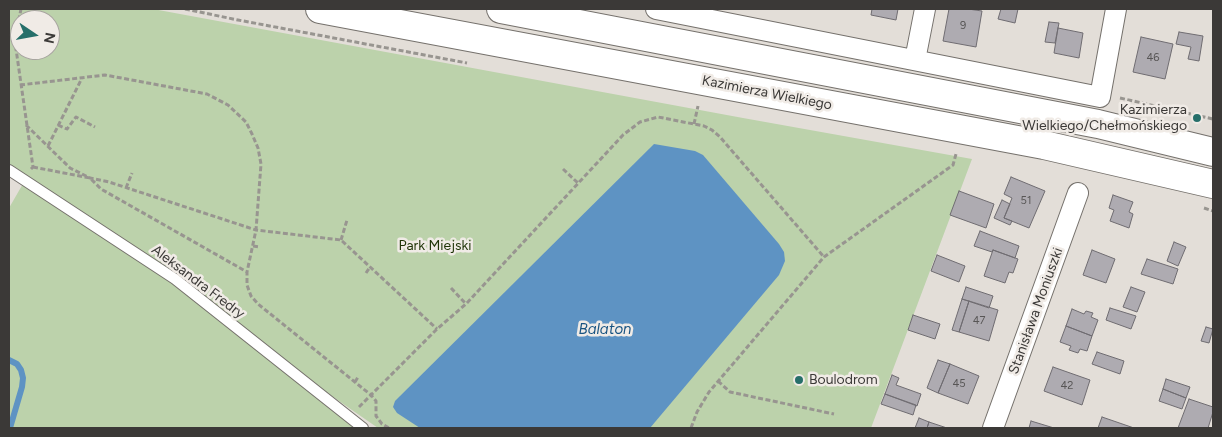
<!DOCTYPE html>
<html>
<head>
<meta charset="utf-8">
<style>
	body { margin:0 }
	#map { position:relative; width:1222px; height:437px; overflow:hidden; background:#e3ded8; font-family:Figtree,sans-serif }
	canvas { display:block }
	.frame { position:absolute; inset:0; border:10px solid #3b3937; pointer-events:none }
	.north { position:absolute; left:10px; top:10px; width:50px; height:50px; box-sizing:border-box; background:#f0ebe6; border:1px solid #a8a4a0; border-radius:50%; rotate:102deg; font-size:14px; font-weight:700; line-height:20px; text-align:center; color:#3b3937 }
	.north::after { content:''; display:block; margin:auto; width:18px; height:22px; background:#266f6a; clip-path:polygon(50% 0,100% 100%,50% 72%,0 100%) }
</style>
</head>
<body>
<div id="map">
<canvas width="1222" height="437"></canvas>
<div class="frame"></div>
<div class="north">N</div>
</div>
<script>
const c = document.querySelector('canvas').getContext('2d');
c.lineJoin = 'round';
function fill(path, color) {
  c.fillStyle = color;
  c.fill(path, 'evenodd');
}
function poly(rows) {
  const path = new Path2D();
  for (const r of rows) {
    path.moveTo(r[0], r[1]);
    for (let i = 2; i < r.length; i += 2) path.lineTo(r[i], r[i + 1]);
  }
  return path;
}
function strokePath(path, color, width, dash) {
  c.strokeStyle = color;
  c.lineWidth = width;
  c.lineCap = dash ? 'butt' : 'round';
  c.setLineDash(dash || []);
  c.stroke(path);
}
function label(font, color, halo, rows, align = 'center') {
  c.font = font + ' Figtree,sans-serif';
  c.lineWidth = 5;
  c.setLineDash([]);
  c.textBaseline = 'middle';
  c.strokeStyle = halo;
  c.fillStyle = color;
  for (const [text, x, y, turn = 0] of rows) {
    c.save();
    c.translate(x, y);
    c.rotate((+turn || 0) * Math.PI / 180);
    c.textAlign = isNaN(turn) ? turn : align;
    if (halo) c.strokeText(text, 0, 0);
    c.fillText(text, 0, 0);
    c.restore();
  }
}
fill(poly([
	[9,9,153,9,743,118,972,159,871,428,378,428,271,354,364,428,9,428,9,208,24,182,9,171],
	[20,20,50,20,50,50,20,50]
]), '#bcd2ab');
fill(poly([
	[654,144,695,151,703,155,779,244,784,252,785,261,779,275,650,428,420,428,397,413,393,407,395,401]
]), '#5e93c3');
strokePath(poly([
	[9,360,17,364,21,370,23,378,22,387,10,428]
]), '#5e93c3', 6);
const building = poly([
	[872,9,898,9,896,20,871,15,872,9],
	[949,9,968,9,982,11,976,47,943,41,949,9],
	[1001,9,1018,9,1015,23,998,19,1001,9],
	[1049,22,1059,23,1055,43,1045,42,1049,22],
	[1058,28,1083,33,1079,58,1054,53,1058,28],
	[1179,32,1203,36,1199,61,1188,59,1191,47,1176,44,1179,32],
	[1141,37,1173,44,1165,79,1133,72,1141,37],
	[1011,177,1045,191,1029,228,1004,218,1012,198,1004,194,1011,177],
	[959,191,994,204,986,228,950,215,959,191],
	[1113,195,1133,202,1129,212,1133,214,1129,228,1110,221,1114,210,1109,208,1113,195],
	[1002,200,1010,204,1004,218,1012,221,1010,225,994,218,1002,200],
	[980,231,1019,246,1015,258,993,250,992,252,974,246,980,231],
	[1174,242,1186,247,1178,266,1167,261,1174,242],
	[993,250,1018,259,1013,273,1009,272,1005,283,984,276,993,250],
	[1092,250,1115,259,1106,283,1083,275,1092,250],
	[937,255,965,266,959,282,931,271,937,255],
	[1147,259,1178,269,1173,284,1141,274,1147,259],
	[966,287,993,296,989,308,962,299,966,287],
	[1131,287,1145,292,1137,312,1123,307,1131,287],
	[962,299,969,301,959,332,952,330,962,299],
	[969,301,998,310,989,341,959,332,969,301],
	[1110,308,1136,316,1131,329,1106,320,1110,308],
	[1072,309,1084,314,1086,311,1093,313,1091,317,1098,320,1092,336,1066,326,1072,309],
	[913,315,940,324,935,339,908,330,913,315],
	[1066,326,1092,336,1087,351,1080,349,1078,353,1069,350,1071,346,1060,342,1066,326],
	[1206,327,1213,329,1209,343,1201,341,1206,327],
	[1097,352,1124,361,1120,374,1092,364,1097,352],
	[938,360,950,364,938,393,927,388,938,360],
	[950,364,979,376,968,404,938,393,950,364],
	[1053,367,1090,380,1082,405,1044,391,1053,367],
	[892,375,899,378,896,385,921,394,917,406,885,394,892,375],
	[1166,379,1190,387,1186,398,1163,389,1166,379],
	[1163,389,1186,398,1182,409,1159,401,1163,389],
	[885,394,916,405,913,415,881,404,885,394],
	[1189,399,1213,407,1213,412,1208,428,1178,428,1189,399],
	[1102,417,1134,428,1098,428,1102,417],
	[919,418,929,422,927,428,915,428,919,418],
	[1031,421,1054,428,1029,428,1031,421],
	[929,422,947,428,927,428,929,422]
]);
fill(building, '#aeabb1');
strokePath(building, '#6f6c71', 1);
const lane = poly([
	[9,170,175,279,363,428]
]);
const street = poly([
	[656,9,1100,97,1116,9],
	[915,60,925,9],
	[993,428,1078,193]
]);
const secondary = poly([
	[320,9,1044,145,1213,184],
	[501,9,1098,124,1213,152]
]);
strokePath(lane, '#75716c', 12);
strokePath(street, '#75716c', 22);
strokePath(secondary, '#75716c', 30);
strokePath(poly([
	[185,9,238,20,467,63],
	[14,24,18,24,21,9],
	[18,24,15,42,33,167,31,169],
	[20,85,105,75,207,94,228,105,246,122,252,134,258,148,261,164,256,230,247,272],
	[1120,98,1213,119],
	[694,124,698,106],
	[26,125,70,168,90,178,109,182,256,230,341,240,437,329],
	[58,125,67,129,76,117,95,127],
	[48,146,82,78],
	[33,167,90,178,101,189,247,272,247,285,251,296,258,304,371,395,376,401,376,416,382,424,389,428],
	[563,169,579,184],
	[126,188,132,173],
	[1204,208,1213,211],
	[341,240,347,220],
	[253,246,260,247],
	[366,273,370,267],
	[451,288,466,304],
	[718,381,730,392,834,414],
	[355,382,358,377],
	[359,407,437,329,466,304,623,135,640,122,658,117,704,126,712,130,720,137,824,257],
	[691,428,697,412,709,392,824,257,953,165,956,154]
]), '#989590', 3, [5, 2.5]);
strokePath(lane, '#fff', 10);
strokePath(street, '#fff', 20);
strokePath(secondary, '#fff', 28);
for (const [x, y, r, color] of [
	[1197,118,5,"#266f6a"],
	[799,380,5,"#266f6a"]
]) {
  const dot = new Path2D();
  dot.arc(x, y, r, 0, 2 * Math.PI);
  c.fillStyle = color;
  c.fill(dot);
  strokePath(dot, '#f0ebe6', 2);
}
label('11px', '#585656', null, [
	["9",963,26],
	["46",1153,58],
	["51",1026,201],
	["47",979,321],
	["45",959,384],
	["42",1067,386]
]);
label('14px', '#3b3937', '#f0ebe6', [
	["Kazimierza Wielkiego",767,93,11],
	["Aleksandra Fredry",198,282,37],
	["Stanisława Moniuszki",1036,311,-70]
]);
label('14px', '#3b3937', '#f0ebe6', [
	["Kazimierza",1187,110],
	["Wielkiego/Chełmońskiego",1187,126],
	["Boulodrom",809,380,"left"]
], 'right');
label('14px', '#1f3407', '#f0ebe6', [
	["Park Miejski",435,246]
]);
label('italic 15px', '#195482', '#f0ebe6', [
	["Balaton",605,330]
]);
</script>
</body>
</html>
